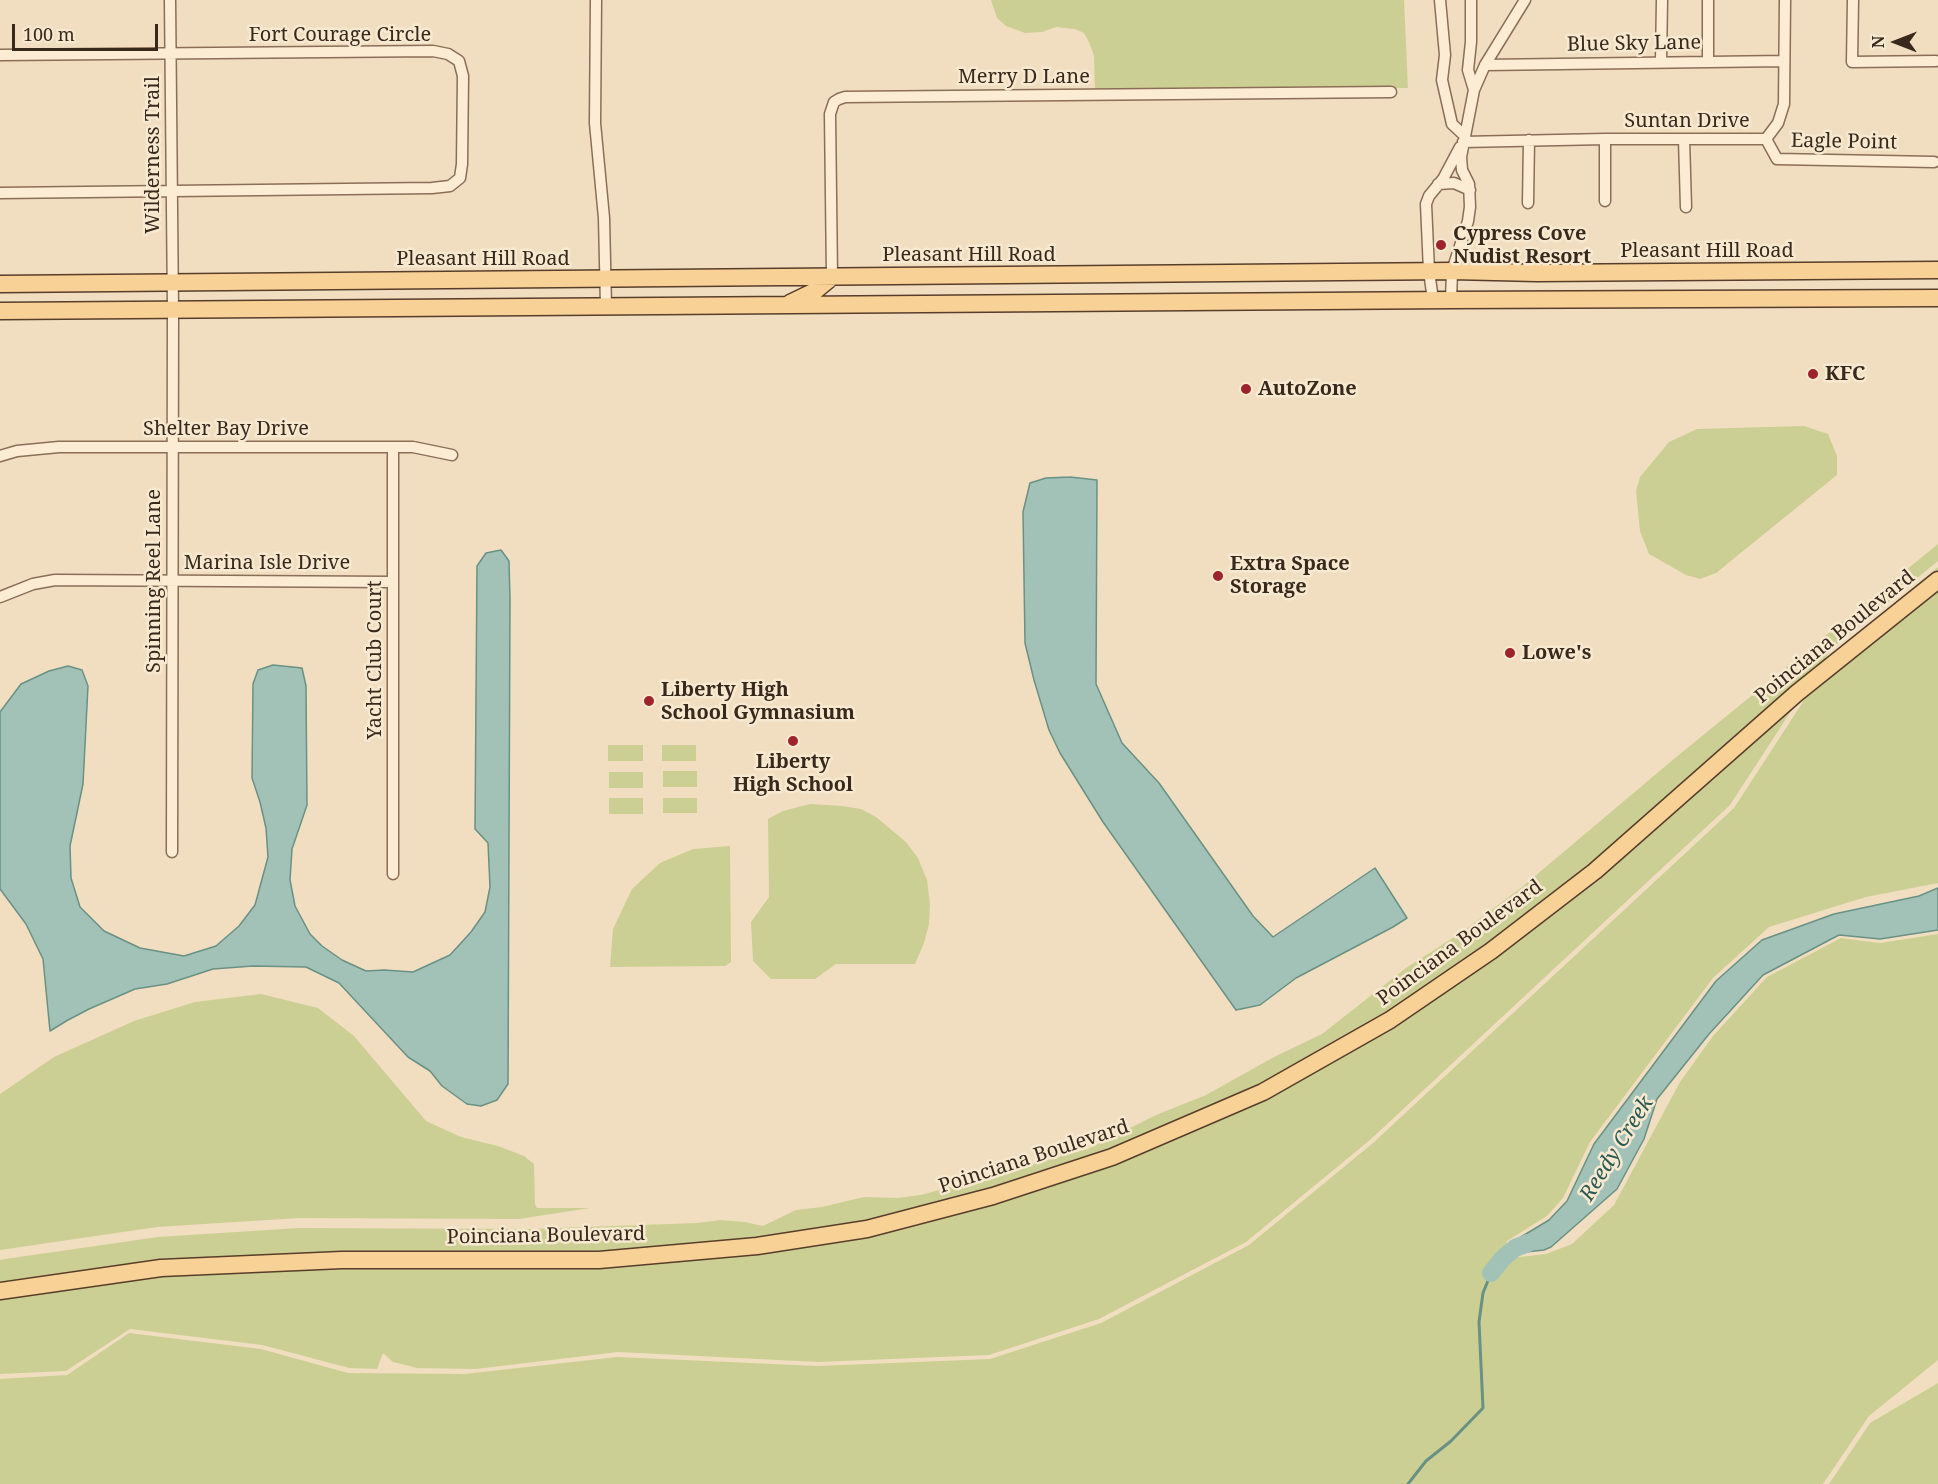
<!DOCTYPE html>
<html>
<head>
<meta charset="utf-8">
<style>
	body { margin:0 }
	#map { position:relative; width:1938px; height:1484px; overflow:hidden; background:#f1dec0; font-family:"Noto Serif",serif }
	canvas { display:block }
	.north { position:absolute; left:1866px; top:12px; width:60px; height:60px; -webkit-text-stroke:4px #f7e9d0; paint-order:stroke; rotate:270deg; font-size:16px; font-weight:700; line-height:24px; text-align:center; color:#39281c }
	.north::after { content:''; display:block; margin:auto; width:21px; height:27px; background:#39281c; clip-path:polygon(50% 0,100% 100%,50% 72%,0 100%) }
	.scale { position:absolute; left:12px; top:24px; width:146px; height:27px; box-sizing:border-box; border:3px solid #39281c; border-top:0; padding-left:8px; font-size:18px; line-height:21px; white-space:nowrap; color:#39281c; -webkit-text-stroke:4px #f7e9d0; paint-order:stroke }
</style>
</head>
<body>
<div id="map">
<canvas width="1938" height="1484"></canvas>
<div class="north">N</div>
<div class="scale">100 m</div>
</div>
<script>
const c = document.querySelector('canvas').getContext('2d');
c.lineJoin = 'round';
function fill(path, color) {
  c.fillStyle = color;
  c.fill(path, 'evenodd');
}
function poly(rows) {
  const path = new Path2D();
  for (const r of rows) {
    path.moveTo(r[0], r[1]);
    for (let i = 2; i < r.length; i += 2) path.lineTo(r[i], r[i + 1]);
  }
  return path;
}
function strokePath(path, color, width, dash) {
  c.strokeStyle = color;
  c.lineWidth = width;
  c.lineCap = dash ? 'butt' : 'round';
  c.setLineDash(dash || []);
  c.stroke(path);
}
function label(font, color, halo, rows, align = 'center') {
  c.font = font + ' "Noto Serif",serif';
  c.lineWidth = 5;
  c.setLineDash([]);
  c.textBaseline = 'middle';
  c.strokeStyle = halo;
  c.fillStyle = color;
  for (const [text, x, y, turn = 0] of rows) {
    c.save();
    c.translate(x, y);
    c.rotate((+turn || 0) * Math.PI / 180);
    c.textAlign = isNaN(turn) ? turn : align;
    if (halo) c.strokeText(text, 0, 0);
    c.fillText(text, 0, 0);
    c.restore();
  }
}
fill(poly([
	[991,0,1404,0,1408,88,1095,90,1094,56,1089,42,1084,33,1075,29,1056,27,1042,32,1025,33,1006,26,997,18],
	[1804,426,1828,434,1837,456,1837,475,1716,573,1700,579,1686,575,1649,554,1640,531,1636,491,1640,477,1669,442,1697,429],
	[1938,544,1938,561,1832,648,1730,805,1370,1140,1246,1242,1099,1319,989,1355,818,1362,618,1352,476,1369,417,1368,393,1362,383,1353,377,1369,349,1368,262,1345,130,1329,66,1371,0,1374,0,1260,5,1259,158,1237,299,1228,531,1229,697,1223,721,1220,745,1222,763,1226,796,1210,822,1207,864,1197,897,1198,921,1195,1088,1149,1156,1115,1206,1095,1274,1057,1322,1034,1406,968,1462,932,1522,887,1675,758],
	[1938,567,1938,883,1866,897,1769,927,1713,978,1590,1142,1563,1198,1547,1216,1507,1241,1502,1259,1546,1254,1572,1244,1614,1205,1680,1082,1713,1036,1767,977,1841,938,1880,943,1938,934,1938,1360,1869,1416,1823,1484,0,1484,0,1379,67,1375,129,1333,261,1349,348,1373,464,1374,617,1357,818,1366,990,1359,1101,1323,1249,1245,1373,1143,1734,808,1836,651],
	[608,745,643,745,643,761,608,761],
	[662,745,696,745,696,761,662,761],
	[663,771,697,771,697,787,663,787],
	[609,772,643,772,643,788,609,788],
	[609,798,643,798,643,814,609,814],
	[663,798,697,798,697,813,663,813],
	[810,804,842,806,861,809,876,817,906,842,918,858,927,880,930,904,929,924,924,943,915,964,836,964,815,979,771,979,753,961,751,922,769,897,768,819,783,811],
	[730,846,731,962,725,966,610,967,613,929,632,889,660,863,693,849],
	[261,994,318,1008,354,1036,426,1121,461,1137,498,1146,524,1156,534,1164,535,1204,537,1208,590,1208,519,1219,299,1218,157,1227,0,1250,0,1094,54,1057,134,1021,195,1002],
	[1938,1383,1938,1484,1829,1484,1870,1423]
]), '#cccf93');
const water = poly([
	[1070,477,1097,480,1096,684,1122,743,1159,783,1253,916,1273,937,1375,868,1407,918,1393,927,1296,978,1260,1005,1236,1010,1103,822,1060,753,1049,730,1034,680,1025,643,1023,512,1030,483,1046,478,1070,477],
	[501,550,509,561,510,599,508,1084,497,1100,481,1106,467,1104,442,1086,430,1071,408,1057,339,983,306,967,253,966,213,969,167,984,135,989,89,1009,68,1020,50,1031,43,959,26,924,0,889,0,712,21,684,49,671,68,666,82,670,88,686,83,784,70,846,71,878,80,907,104,931,140,948,184,956,216,946,239,926,255,905,268,857,266,828,260,802,252,778,253,684,258,670,273,665,302,668,306,686,307,805,292,849,290,880,295,906,310,934,322,946,342,960,366,971,384,970,413,972,450,955,471,932,485,912,490,887,488,843,475,829,477,566,486,553,501,550],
	[1938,888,1938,930,1880,939,1839,935,1763,975,1709,1034,1657,1099,1644,1139,1617,1189,1551,1247,1544,1250,1508,1254,1511,1243,1549,1220,1567,1201,1594,1144,1716,981,1762,940,1834,914,1919,896,1938,888]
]);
fill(water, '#a3c2b7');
strokePath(water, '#699184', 1.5);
strokePath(poly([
	[1408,1484,1426,1461,1451,1441,1483,1408,1479,1322,1483,1293,1491,1273]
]), '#699184', 3);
strokePath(poly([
	[1491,1273,1502,1259,1515,1248,1528,1243]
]), '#a3c2b7', 18);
const street = poly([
	[170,0,173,310,172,852],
	[596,0,595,123,604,218,606,306],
	[1440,0,1445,55,1442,80,1452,124,1465,136],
	[1471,0,1471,42,1468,70,1474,90],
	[1708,0,1708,61],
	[1853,0,1852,62,1936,61],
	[0,55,433,51,448,54,459,61,463,76,462,164,460,178,450,186,432,188,0,193],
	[1661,61,1662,0],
	[1485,65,1784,61],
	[1684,139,1686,207],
	[1766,139,1777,159,1934,162],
	[1766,139,1778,123,1784,104,1785,0],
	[1463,142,1605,139,1766,139],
	[1438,184,1454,183,1470,190],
	[1605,201,1605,139],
	[1528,203,1529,140],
	[832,277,830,114,834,102,839,99,845,97,1391,92],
	[1433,300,1429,271,1426,204,1429,196,1443,179,1460,147],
	[1451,300,1452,271,1468,221,1470,207,1469,184,1462,170,1461,157,1474,90,1485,65,1525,0],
	[0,456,17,451,59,447,413,447,452,455],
	[0,597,33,584,55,580,393,582],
	[393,874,393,447]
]);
const primary = poly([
	[0,284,1452,271,1537,273,1938,270],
	[790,303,815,291,832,277],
	[0,311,1451,300,1938,298],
	[0,1291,161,1268,342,1260,599,1260,757,1246,867,1229,993,1196,1112,1157,1263,1092,1390,1020,1491,951,1595,871,1797,693,1938,580]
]);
strokePath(street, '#8b6e57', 13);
strokePath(primary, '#583d2b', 19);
strokePath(street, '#fbecd3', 10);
strokePath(primary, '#f7d195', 16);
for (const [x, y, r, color] of [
	[1441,245,6,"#9d232c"],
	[1813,374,6,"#9d232c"],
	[1246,389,6,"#9d232c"],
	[1218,576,6,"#9d232c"],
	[1510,653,6,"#9d232c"],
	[649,701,6,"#9d232c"],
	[793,741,6,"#9d232c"]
]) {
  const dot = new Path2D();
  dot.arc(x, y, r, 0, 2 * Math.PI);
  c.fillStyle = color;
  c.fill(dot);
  strokePath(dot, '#f7e9d0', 2);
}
label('20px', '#39281c', '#f7e9d0', [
	["Fort Courage Circle",340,35],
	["Blue Sky Lane",1634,44,-1],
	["Merry D Lane",1024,77],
	["Suntan Drive",1687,121],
	["Eagle Point",1844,142,1],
	["Wilderness Trail",153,155,-90],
	["Pleasant Hill Road",1707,251],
	["Pleasant Hill Road",969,255],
	["Pleasant Hill Road",483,259],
	["Shelter Bay Drive",226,429],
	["Marina Isle Drive",267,563],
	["Spinning Reel Lane",154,581,-90],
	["Poinciana Boulevard",1835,637,-39],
	["Yacht Club Court",375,660,-90],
	["Poinciana Boulevard",1460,943,-36],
	["Poinciana Boulevard",1034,1157,-18],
	["Poinciana Boulevard",546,1236,-1]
]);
label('bold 20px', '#39281c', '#f7e9d0', [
	["Cypress Cove",1453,234],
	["Nudist Resort",1453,257],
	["KFC",1825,374],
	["AutoZone",1258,389],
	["Extra Space",1230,564],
	["Storage",1230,587],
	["Lowe's",1522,653],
	["Liberty High",661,690],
	["School Gymnasium",661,713],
	["Liberty",793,762,"center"],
	["High School",793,785,"center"]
], 'left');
label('italic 21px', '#2a5a53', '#f7e9d0', [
	["Reedy Creek",1617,1149,-58]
]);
</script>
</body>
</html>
